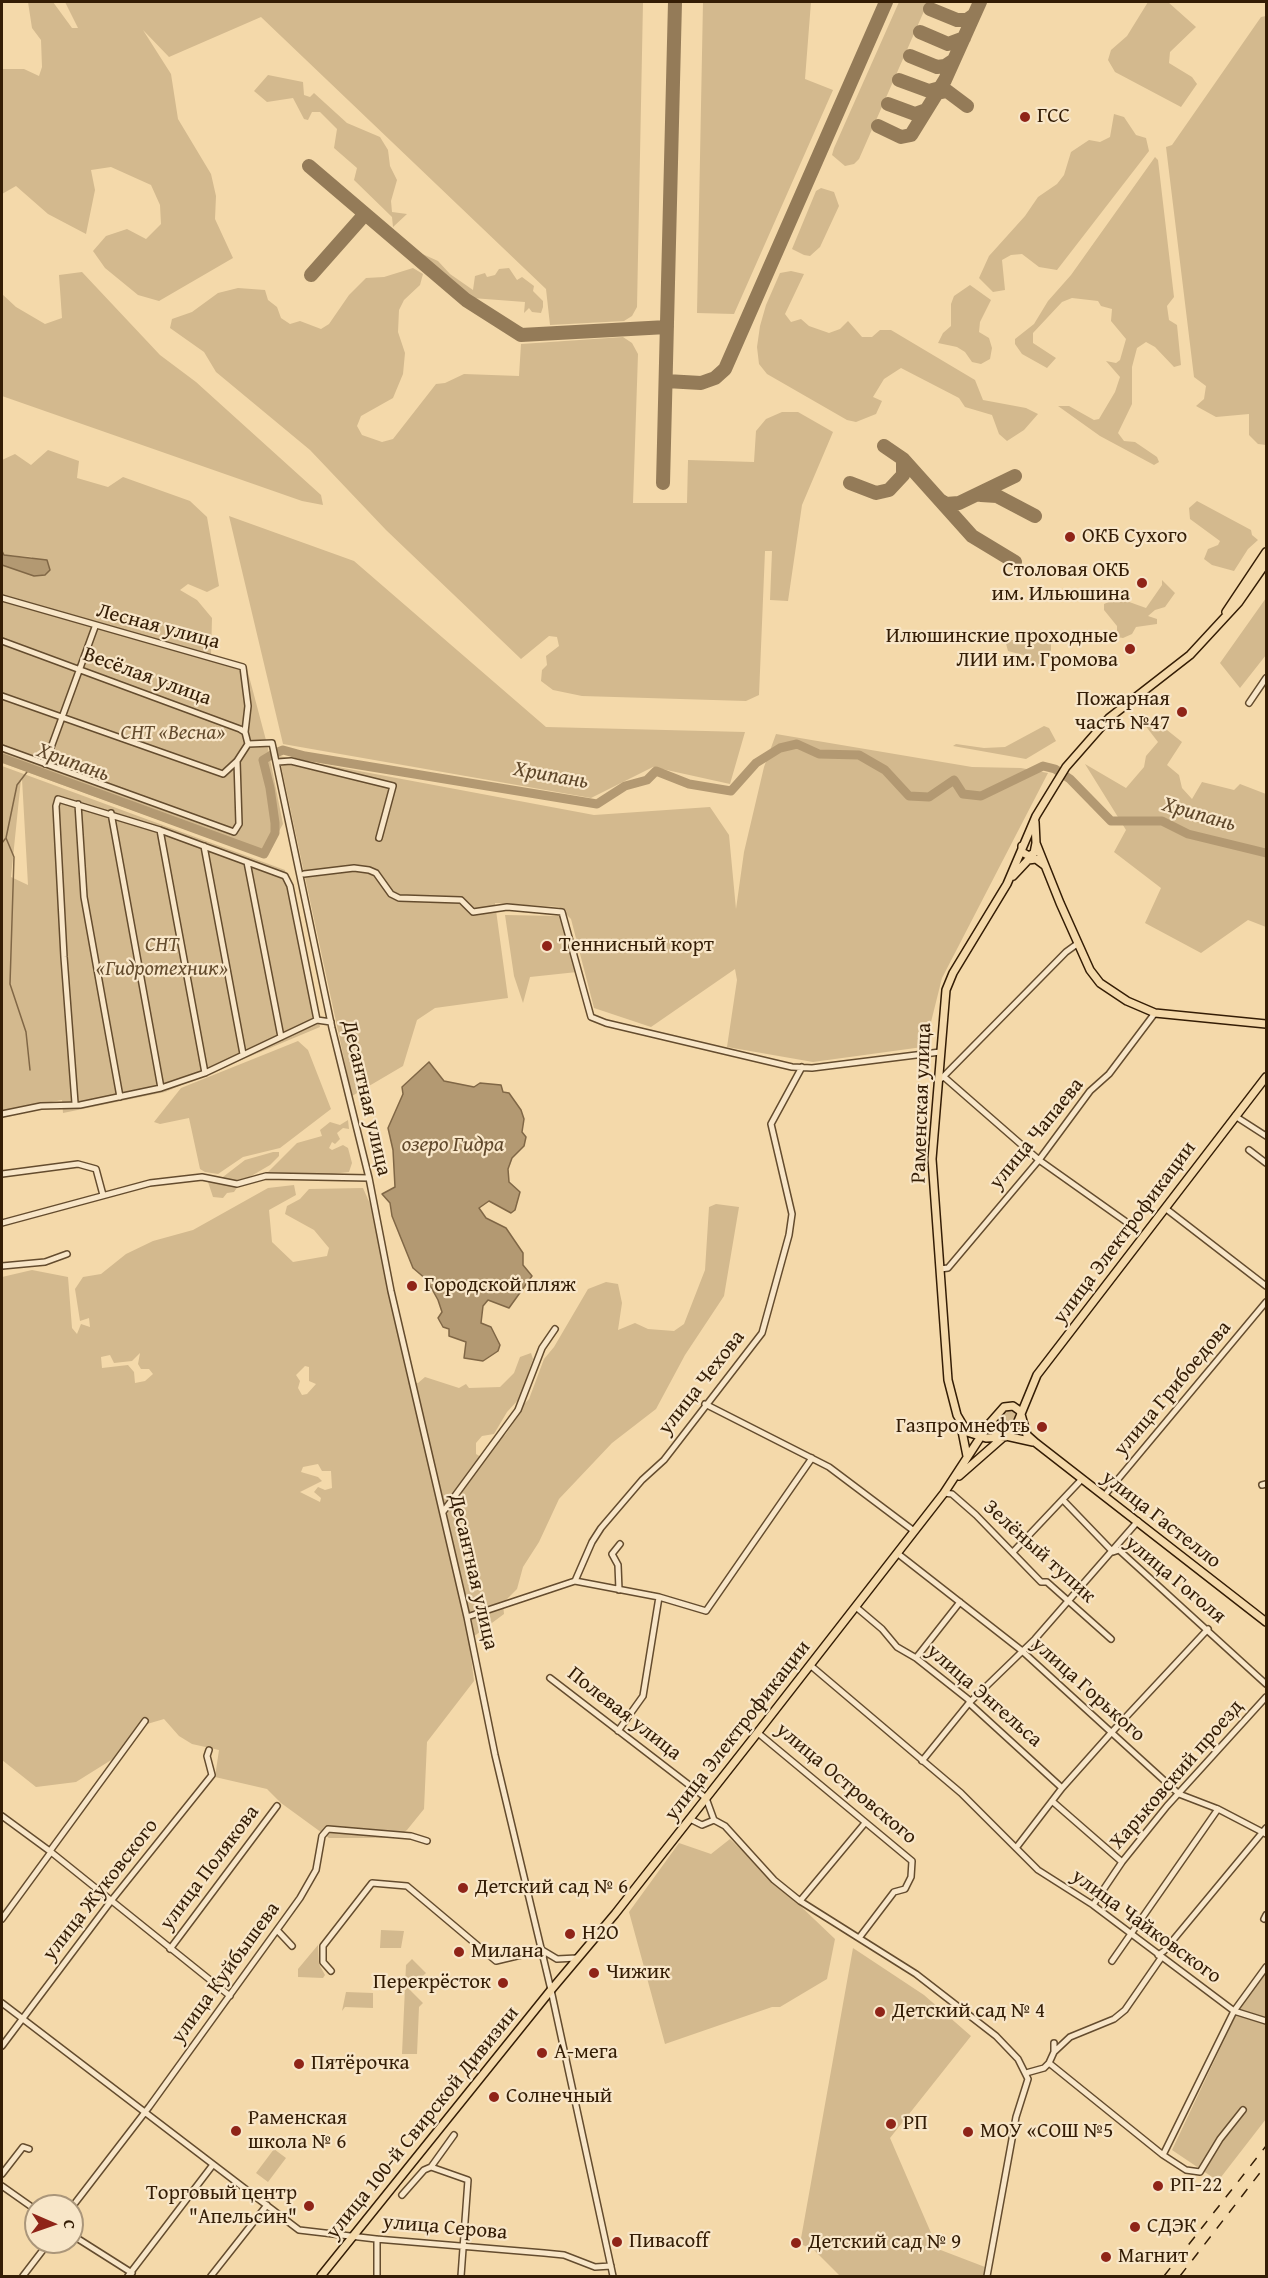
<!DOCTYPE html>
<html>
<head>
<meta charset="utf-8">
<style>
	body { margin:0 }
	#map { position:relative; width:1268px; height:2278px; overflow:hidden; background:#f4d9aa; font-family:"Gentium Book Plus",serif }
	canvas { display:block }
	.frame { position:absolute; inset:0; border:3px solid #341d05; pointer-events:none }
	.north { position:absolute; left:24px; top:2194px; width:60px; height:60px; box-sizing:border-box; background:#f8e6c8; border:2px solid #aa967a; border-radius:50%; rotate:92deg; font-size:16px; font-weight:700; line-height:24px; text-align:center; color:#341d05 }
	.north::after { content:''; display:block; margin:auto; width:21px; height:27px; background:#8f2418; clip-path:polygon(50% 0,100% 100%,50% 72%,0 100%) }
</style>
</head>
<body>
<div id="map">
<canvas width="1268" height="2278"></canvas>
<div class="frame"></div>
<div class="north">С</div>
</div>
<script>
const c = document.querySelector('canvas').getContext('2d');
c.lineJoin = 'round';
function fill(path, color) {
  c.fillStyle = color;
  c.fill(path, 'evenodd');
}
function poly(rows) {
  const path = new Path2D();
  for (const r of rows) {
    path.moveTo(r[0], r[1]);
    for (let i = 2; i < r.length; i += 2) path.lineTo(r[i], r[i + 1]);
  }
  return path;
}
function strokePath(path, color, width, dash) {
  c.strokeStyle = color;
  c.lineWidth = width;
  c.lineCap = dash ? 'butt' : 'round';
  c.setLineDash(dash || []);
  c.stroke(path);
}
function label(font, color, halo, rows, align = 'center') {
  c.font = font + ' "Gentium Book Plus",serif';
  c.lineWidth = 4.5;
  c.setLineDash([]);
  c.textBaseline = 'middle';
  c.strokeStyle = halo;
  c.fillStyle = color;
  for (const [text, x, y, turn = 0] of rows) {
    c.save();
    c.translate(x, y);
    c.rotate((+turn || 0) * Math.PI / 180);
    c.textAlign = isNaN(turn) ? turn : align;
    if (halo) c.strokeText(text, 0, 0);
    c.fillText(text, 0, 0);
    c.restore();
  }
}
fill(poly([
	[28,2,53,2,72,28,78,28,65,2,643,2,637,307,632,316,624,321,550,325,546,289,261,17,169,57,143,30,171,74,178,119,211,174,216,196,215,219,233,258,159,301,138,295,105,268,93,251,106,236,127,229,146,239,161,224,160,205,151,185,111,167,91,170,95,190,86,234,48,214,16,186,2,194,2,69,24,69,39,76,42,67,41,40,32,28],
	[703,2,811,2,805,79,833,90,734,314,697,313],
	[899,2,928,2,859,159,854,164,845,166,832,155,834,148],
	[1148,2,1168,2,1196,27,1170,52,1169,63,1192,77,1197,84,1181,107,1115,72,1108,60,1111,50,1127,36],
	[1266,16,1266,445,1258,444,1249,435,1249,414,1216,417,1196,406,1204,399,1206,386,1194,377,1166,147,1172,145,1261,17],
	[268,75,303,82,304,95,310,97,314,93,347,123,380,137,388,150,390,166,397,180,391,201,392,212,407,214,393,227,392,217,354,180,357,168,334,148,337,129,320,112,312,112,308,120,304,119,293,98,267,102,254,91],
	[1114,114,1124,117,1136,135,1146,138,1149,151,1057,270,1039,267,1022,254,1011,255,1002,260,1005,290,993,292,979,278,989,256,1025,216,1038,197,1057,184,1064,175,1071,152,1089,140,1100,142,1110,137],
	[1155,157,1158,160,1174,297,1167,306,1169,320,1177,325,1181,365,1174,367,1155,347,1146,342,1137,348,1132,367,1132,404,1118,433,1124,441,1135,442,1157,457,1159,462,1154,465,1100,436,1058,406,1069,406,1094,420,1099,419,1115,392,1120,377,1106,361,1116,363,1120,360,1126,339,1111,321,1112,309,1101,306,1098,301,1072,298,1062,302,1033,333,1033,343,1056,358,1047,368,1022,354,1015,344,1015,339,1034,324,1048,301,1071,275],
	[821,188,834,192,839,206,820,247,810,256,804,255,792,249,816,191],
	[418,252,438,261,450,274,473,290,475,276,485,273,487,277,495,275,499,269,509,268,517,280,522,277,534,286,533,291,543,301,543,307,541,313,532,312,529,308,524,313,525,302,472,298],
	[413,268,423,274,420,285,404,300,399,310,398,332,405,353,403,374,393,398,361,416,357,426,362,435,382,442,393,439,436,384,445,383,464,374,519,376,521,344,623,337,632,343,638,354,633,503,687,503,688,460,754,462,756,431,766,419,782,412,798,412,833,432,802,505,788,601,770,600,772,551,765,551,759,695,746,701,582,696,553,690,541,681,542,670,547,665,546,656,559,646,557,637,549,636,521,659,386,530,310,450,216,372,204,352,170,328,172,319,192,312,218,293,238,288,265,290,268,300,277,307,281,318,290,324,300,321,321,329,329,324,349,295,366,278,384,277],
	[791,271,804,274,785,314,791,322,801,319,809,326,829,333,840,329,848,321,862,337,872,337,880,330,891,330,975,380,983,400,1026,408,1038,414,1024,430,1007,441,999,434,992,415,965,407,959,398,901,368,884,379,873,397,882,401,876,414,856,422,847,420,767,374,759,364,757,347,760,326,766,305,780,273],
	[82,272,160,355,196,382,321,495,323,505,302,501,2,396,2,294,16,307,45,324,62,318,59,275],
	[970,285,991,300,980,322,979,332,989,338,992,348,990,359,981,364,972,362,965,352,957,347,938,343,943,333,951,326,951,304,954,296],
	[48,450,79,461,77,478,108,487,123,477,190,501,207,517,219,586,207,592,188,584,180,590,197,600,212,618,211,655,246,665,267,744,283,824,264,858,2,763,2,565,34,576,32,557,4,555,2,551,2,460,15,454,31,465],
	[1197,501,1251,530,1252,535,1258,540,1248,549,1234,571,1212,565,1204,559,1208,549,1218,545,1220,541,1190,519,1189,508],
	[229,516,354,561,546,727,745,732,730,784,653,767,591,798,283,744],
	[1162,580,1175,593,1165,607,1155,610,1148,616,1157,619,1157,624,1136,627,1132,634,1123,638,1117,637,1117,626,1104,610,1104,604,1118,598,1146,608,1162,585],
	[1266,598,1266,655,1240,688,1220,663],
	[1005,640,1015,640,1030,645,1041,641,1051,644,1051,650,1039,668,1023,655,1008,651],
	[1145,717,1157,722,1182,742,1167,765,1179,775,1182,788,1192,799,1202,782,1234,790,1240,784,1266,794,1266,927,1248,920,1201,953,1145,923,1161,888,1114,852,1126,830,1085,764,1126,788,1144,767,1146,756,1158,742,1141,720],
	[1044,726,1049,728,1056,741,1026,759,953,746,956,744,984,748,1005,747],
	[776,734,972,767,1021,768,1048,773,942,978,928,1034,930,1046,813,1062,727,1047,737,980,735,969,651,1027,594,1008,571,919,559,907,495,903,508,998,435,1008,417,1020,403,1066,352,1096,279,756,594,815,710,807,729,835,736,909,744,852,764,767],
	[2,766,285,870,320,1027,165,1092,63,1113,62,1100,2,1111],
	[21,779,22,779,28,885,11,877],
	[505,915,563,916,577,972,530,977,523,1003,514,976],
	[298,1041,308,1050,331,1109,280,1148,243,1157,218,1174,205,1172,200,1169,189,1118,160,1124,154,1122,181,1088],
	[348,1120,349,1129,343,1128,337,1133,340,1139,335,1144,332,1142,329,1148,332,1150,343,1145,348,1148,352,1163,349,1172,315,1176,268,1172,297,1143,322,1136,320,1130,330,1122,340,1125],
	[273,1152,279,1152,279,1156,270,1165,241,1182,234,1192,227,1193,223,1198,213,1197,208,1182,219,1180,245,1160],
	[294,1185,296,1195,269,1210,272,1242,293,1262,327,1256,329,1248,314,1230,285,1214,287,1206,300,1199,309,1189,363,1188,370,1204,408,1381,418,1383,425,1377,459,1388,466,1384,469,1388,500,1387,514,1373,520,1357,531,1353,533,1359,519,1399,507,1412,494,1434,482,1436,476,1443,476,1454,481,1457,497,1438,505,1435,518,1416,523,1405,529,1399,544,1359,554,1347,588,1289,606,1282,618,1284,622,1303,618,1330,635,1323,648,1329,674,1331,684,1324,705,1270,709,1207,716,1204,739,1207,724,1296,685,1355,656,1409,612,1443,559,1499,539,1542,523,1567,517,1589,503,1603,504,1614,469,1640,474,1681,427,1742,424,1809,407,1830,395,1838,329,1838,281,1803,267,1789,215,1777,219,1750,192,1744,179,1736,164,1719,137,1727,116,1757,76,1782,36,1787,2,1760,2,1277,32,1270,68,1277,72,1328,77,1334,81,1324,90,1327,89,1318,80,1321,75,1289,83,1277,101,1274,126,1254,153,1241,193,1230,268,1188],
	[140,1353,138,1364,141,1369,149,1369,153,1374,145,1381,135,1383,134,1372,128,1365,102,1368,101,1357,110,1355,114,1363,132,1361],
	[305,1366,309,1367,309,1381,316,1384,307,1394,302,1395,298,1388,300,1381,296,1375],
	[318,1464,322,1471,331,1471,332,1488,325,1490,318,1487,314,1492,321,1498,320,1502,300,1492,322,1481,318,1477,301,1472,303,1467],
	[1011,1408,1015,1411,1015,1417,1007,1428,998,1430,995,1421,1005,1409],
	[730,1839,835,1939,827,1979,780,2007,772,2007,665,2044,629,1912,679,1843,711,1854],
	[381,1930,404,1931,401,1948,380,1948],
	[318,1945,319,1964,325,1975,323,1978,298,1977,298,1969],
	[853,1948,924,1995,971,2036,890,2138,938,2249,985,2267,983,2276,840,2276,813,2249,800,2244],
	[412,1959,426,1973,409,1989,423,2003,419,2007,417,2054,402,2054,406,1965],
	[1266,1973,1266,2119,1218,2181,1172,2150,1236,2015],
	[346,1992,373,1993,373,2008,345,2007,342,2011],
	[274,2149,286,2158,268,2182,256,2173]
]), '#d3b98e');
const water = poly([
	[2,551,4,555,47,560,50,570,45,575,34,576,2,565,2,551],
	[429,1062,444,1081,474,1087,480,1083,501,1085,503,1092,509,1093,521,1110,524,1119,522,1132,526,1137,524,1146,512,1158,508,1169,509,1182,520,1192,515,1210,511,1213,489,1201,479,1208,486,1218,506,1228,523,1253,523,1265,532,1276,509,1308,488,1300,483,1306,481,1323,491,1327,500,1345,498,1351,483,1361,464,1358,466,1342,449,1336,449,1329,443,1327,438,1318,442,1312,438,1300,427,1280,413,1268,392,1216,390,1203,382,1194,395,1187,393,1150,388,1128,403,1094,402,1087,429,1062]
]);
fill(water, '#b39972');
strokePath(water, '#806746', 1.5);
strokePath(poly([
	[30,768,17,785,6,838,14,857,10,984,26,1032,30,1070],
	[2,843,5,839]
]), '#806746', 1.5);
strokePath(poly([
	[278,752,283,750,305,756,597,804,625,786,647,780,656,771,689,784,731,791,756,763,780,748,797,744,819,754,859,755,885,770,909,796,929,797,954,780,963,794,981,796,1043,766,1055,769,1070,779,1111,821,1162,821,1188,834,1266,853],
	[2,758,264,854,275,833,275,823,270,788,263,760,273,754]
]), '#b39972', 9);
strokePath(poly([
	[930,9,957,20,967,20,974,15],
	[920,32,948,44,964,38],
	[910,56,937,67,945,66,954,60],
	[899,80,929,91,940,88],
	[937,93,947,91,967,106],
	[888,104,915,114,926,110],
	[878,126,901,137,911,135,945,80,980,2],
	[309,166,466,300,521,335,667,327],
	[311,275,365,214],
	[666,381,701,383,715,378,725,369,886,2],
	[884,446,903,459,972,536,1015,562],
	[663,483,675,2],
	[850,483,876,493,889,490,903,475,903,459],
	[981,495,997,496,1035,516],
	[940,500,946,504,959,503,1015,476]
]), '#947b58', 14);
const minor = poly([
	[2,598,243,667,248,706,245,732],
	[2,641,240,729,245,732,248,744,272,743,332,1028,369,1178,391,1291,467,1617,495,1755,551,1990,613,2276],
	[2,696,223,774,237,761,248,744],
	[1249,703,1266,678],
	[2,748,234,832,239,824,237,761],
	[278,762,291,761,393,786,379,838],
	[45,764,95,627],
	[78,804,84,897,120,1097],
	[111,813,161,1088],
	[160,830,205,1073],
	[204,846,243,1054],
	[247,862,281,1037],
	[304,874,354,868,369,870,376,873,391,894,399,898,461,900,473,912,507,907,562,912,591,1017,606,1023,792,1067,812,1068,940,1052],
	[944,1077,1039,1160,1125,1221],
	[942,1078,1066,952,1077,944],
	[75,1103,64,957,56,806,58,799,160,830,285,876,290,886,317,1020],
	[2,1114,41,1106,80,1105,161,1088,205,1073,317,1020,331,1022],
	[1235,1116,1266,1136],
	[1249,1150,1266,1163],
	[2,1174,78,1164,96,1169,103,1195],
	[1165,1208,1266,1286],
	[2,1223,150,1183,202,1177,237,1184,266,1176,369,1178],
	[2,1266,45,1262,67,1254],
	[940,1269,948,1268,1039,1160,1090,1091,1109,1074,1155,1013],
	[705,1404,829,1467,914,1531],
	[1262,1485,1266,1484],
	[944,1493,952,1494,976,1515,1041,1582,1047,1582,1111,1639],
	[1104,1496,1266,1302],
	[1063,1500,1113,1552,1119,1550,1266,1684],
	[443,1512,518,1410,542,1348,555,1329],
	[1013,1552,1082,1479],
	[897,1553,1021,1650,1179,1794,1218,1809,1266,1834],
	[575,1581,659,1597,706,1611,812,1458],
	[619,1590,618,1565,612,1554,620,1544],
	[856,1607,882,1629,897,1647,916,1658,969,1700,969,1703,1062,1788],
	[467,1617,575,1581,592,1542,601,1528,642,1480,664,1460,762,1333,789,1235,792,1214,771,1124,802,1067],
	[916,1658,960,1602],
	[810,1665,961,1793,1038,1870,1093,1905,1234,2011,1163,2155],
	[550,1678,706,1798,714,1820,725,1826,774,1880,800,1901,916,1974,996,2036,1018,2059,1028,2079,1016,2117,987,2276],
	[618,1731,643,1696,659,1597],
	[758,1733,912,1861,911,1877,905,1889,894,1892,859,1938],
	[922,1761,969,1703,1035,1639,1138,1521],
	[1052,1801,1122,1862],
	[2,1816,51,1852,230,1996],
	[690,1819,702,1825,714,1820],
	[1016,1848,1062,1788,1111,1733,1208,1629],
	[50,1851,145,1721],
	[800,1901,865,1823],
	[1093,1905,1122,1862,1167,1806,1266,1697],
	[2,1919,51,1852],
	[1264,1919,1266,1915],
	[277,1930,292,1946],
	[170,1949,277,1806],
	[1158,1955,1164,1951,1266,1828],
	[1112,1961,1218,1809],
	[1266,1967,1234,2011,1266,2021],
	[331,1971,323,1962,323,1946,372,1883,407,1886,496,1961,542,1950,557,1959,577,1958],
	[2,2003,299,2230,376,2239,544,2253,564,2255,595,2267,611,2266],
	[2,2046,111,1901,212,1775,207,1756,209,1750],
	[1054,2052,1070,2037,1114,2019,1125,2010,1161,1958],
	[1049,2063,1163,2155,1186,2170,1200,2172,1220,2139,1243,2110],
	[1026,2073,1044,2068,1049,2063,1054,2052,1054,2043],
	[431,2167,454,2135],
	[2,2174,23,2147,29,2149],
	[2,2186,36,2210],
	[402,2195,424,2170,431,2167,468,2180,461,2276],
	[72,2207,149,2107,300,1898,316,1870,322,1836,328,1829,411,1836,427,1841],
	[72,2235,132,2273],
	[23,2276,49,2242],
	[128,2276,212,2166],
	[211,2276,267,2205],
	[377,2276,377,2239]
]);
const major = poly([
	[1226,612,1266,552],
	[1035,822,1036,843,1060,903,1090,970,1100,983,1127,1001,1155,1013,1266,1024],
	[1022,846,1022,852,1029,856,1034,853,1036,843],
	[1013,876,1028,860,1036,859,1044,865],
	[993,1422,992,1429,997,1434,1033,1442],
	[961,1426,967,1456],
	[1005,1437,986,1438,967,1432,957,1415,948,1380,932,1159,946,990,953,973,1007,884,1036,816,1066,767,1109,718,1190,655,1239,602,1266,563],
	[959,1476,1016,1426,1037,1375,1266,1077],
	[321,2276,551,1990,615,1914,751,1741,944,1493,989,1424,1004,1407,1013,1406,1020,1411,1027,1435,1036,1443,1266,1622]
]);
strokePath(minor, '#644c2e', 8);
strokePath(major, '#341d05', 10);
strokePath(minor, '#f8e6c8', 5);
strokePath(major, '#f4d9aa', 7);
strokePath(poly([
	[1164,2276,1266,2146],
	[1180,2276,1266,2165]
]), '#341d05', 1.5, [10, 10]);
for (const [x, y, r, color] of [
	[1025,117,6,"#8f2418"],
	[1070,537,6,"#8f2418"],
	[1142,583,6,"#8f2418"],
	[1130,649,6,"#8f2418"],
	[1182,712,6,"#8f2418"],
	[547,946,6,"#8f2418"],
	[412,1286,6,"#8f2418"],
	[1042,1427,6,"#8f2418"],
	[463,1888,6,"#8f2418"],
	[570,1934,6,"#8f2418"],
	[459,1952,6,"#8f2418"],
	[594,1973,6,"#8f2418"],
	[503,1983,6,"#8f2418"],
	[880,2012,6,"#8f2418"],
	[542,2053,6,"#8f2418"],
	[299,2064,6,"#8f2418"],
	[494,2097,6,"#8f2418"],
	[891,2124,6,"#8f2418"],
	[236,2131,6,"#8f2418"],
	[968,2132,6,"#8f2418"],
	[1158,2186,6,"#8f2418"],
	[309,2206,6,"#8f2418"],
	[1135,2227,6,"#8f2418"],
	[617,2242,6,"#8f2418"],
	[796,2243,6,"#8f2418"],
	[1106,2257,6,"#8f2418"]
]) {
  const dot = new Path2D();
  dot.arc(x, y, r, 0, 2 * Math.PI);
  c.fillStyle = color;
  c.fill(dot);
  strokePath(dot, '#f8e6c8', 2);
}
label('21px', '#341d05', '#f8e6c8', [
	["ГСС",1037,117],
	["ОКБ Сухого",1082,537],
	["Столовая ОКБ",1130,571,"right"],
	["им. Ильюшина",1130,595,"right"],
	["Илюшинские проходные",1118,637,"right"],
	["ЛИИ им. Громова",1118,661,"right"],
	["Пожарная",1170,700,"right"],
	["часть №47",1170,724,"right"],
	["Теннисный корт",559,946],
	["Городской пляж",424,1286],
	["Газпромнефть",1030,1427,"right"],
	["Детский сад № 6",475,1888],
	["H2O",582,1934],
	["Милана",471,1952],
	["Чижик",606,1973],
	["Перекрёсток",491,1983,"right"],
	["Детский сад № 4",892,2012],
	["А-мега",554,2053],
	["Пятёрочка",311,2064],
	["Солнечный",506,2097],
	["Раменская",248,2119],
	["школа № 6",248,2143],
	["РП",903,2124],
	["МОУ «СОШ №5",980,2132],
	["РП-22",1170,2186],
	["Торговый центр",297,2194,"right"],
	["\"Апельсин\"",297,2218,"right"],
	["СДЭК",1147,2227],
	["Пивасоff",629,2242],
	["Детский сад № 9",808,2243],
	["Магнит",1118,2257]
], 'left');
label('21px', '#341d05', '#f8e6c8', [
	["Лесная улица",158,627,15],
	["Весёлая улица",147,677,20],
	["Десантная улица",366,1098,77],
	["Раменская улица",922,1103,-88],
	["улица Чапаева",1037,1134,-51],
	["улица Электрофикации",1125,1233,-53],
	["улица Чехова",702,1383,-52],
	["улица Грибоедова",1173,1389,-50],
	["улица Гастелло",1161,1520,38],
	["Зелёный тупик",1039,1552,42],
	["Десантная улица",473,1572,77],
	["улица Гоголя",1175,1580,40],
	["улица Горького",1088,1690,42],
	["улица Энгельса",984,1696,41],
	["Полевая улица",624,1714,38],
	["улица Электрофикации",738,1731,-52],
	["Харьковский проезд",1177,1775,-49],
	["улица Островского",846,1784,40],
	["улица Полякова",210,1868,-53],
	["улица Жуковского",101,1890,-52],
	["улица Чайковского",1146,1927,36],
	["улица Куйбышева",226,1973,-54],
	["улица 100-й Свирской Дивизии",423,2123,-51],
	["улица Серова",445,2228,5]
]);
label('italic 21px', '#644c2e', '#f8e6c8', [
	["СНТ «Весна»",173,734],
	["СНТ",162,946],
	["«Гидротехник»",162,970]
]);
label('italic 22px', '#60482b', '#f8e6c8', [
	["Хрипань",73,763,20],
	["Хрипань",551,776,10],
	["Хрипань",1199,815,16],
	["озеро Гидра",453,1145]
]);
</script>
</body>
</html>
